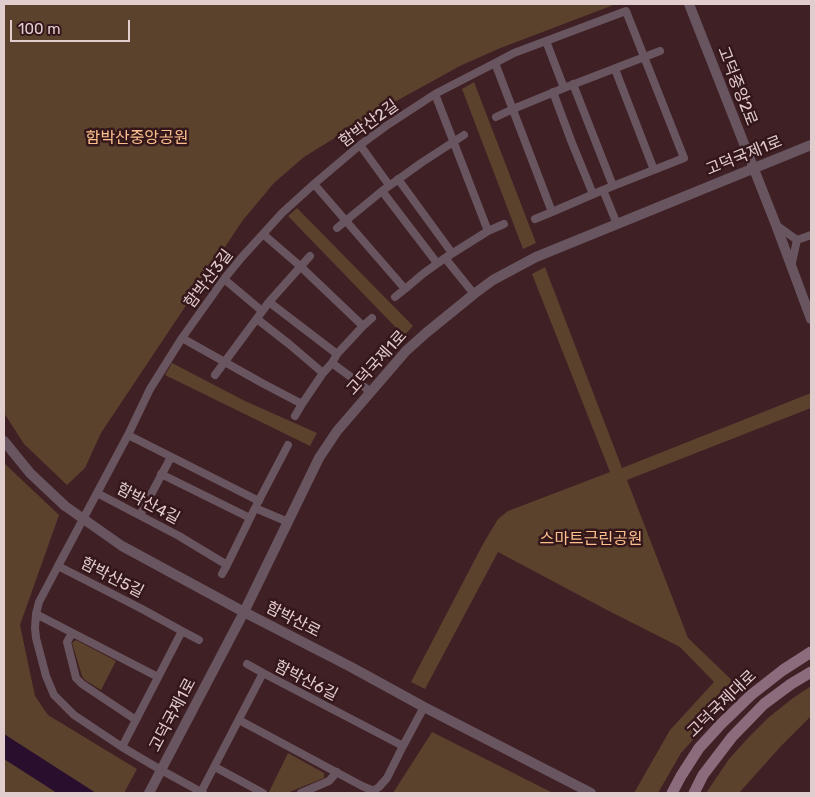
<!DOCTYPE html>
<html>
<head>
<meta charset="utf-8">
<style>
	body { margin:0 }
	#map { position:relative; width:815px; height:797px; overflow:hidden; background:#3e2025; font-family:Rubik,sans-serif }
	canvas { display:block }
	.frame { position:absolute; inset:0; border:5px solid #e1ccce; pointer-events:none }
	.scale { position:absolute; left:10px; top:20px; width:120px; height:22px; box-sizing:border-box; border:2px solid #e1ccce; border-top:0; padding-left:6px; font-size:15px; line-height:18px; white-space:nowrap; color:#e1ccce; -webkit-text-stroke:4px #34171b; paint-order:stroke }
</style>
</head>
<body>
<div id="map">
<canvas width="815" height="797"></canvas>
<div class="frame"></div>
<div class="scale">100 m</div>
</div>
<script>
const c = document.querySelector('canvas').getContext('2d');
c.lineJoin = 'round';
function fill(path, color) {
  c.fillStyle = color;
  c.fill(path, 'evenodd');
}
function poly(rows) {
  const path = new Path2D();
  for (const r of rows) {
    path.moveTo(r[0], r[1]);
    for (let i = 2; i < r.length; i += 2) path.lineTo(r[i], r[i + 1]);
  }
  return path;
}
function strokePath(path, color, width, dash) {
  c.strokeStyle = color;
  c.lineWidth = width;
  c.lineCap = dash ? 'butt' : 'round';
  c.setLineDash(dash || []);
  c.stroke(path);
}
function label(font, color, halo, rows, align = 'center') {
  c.font = font + ' Rubik,"Noto Sans KR",sans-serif';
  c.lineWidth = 5;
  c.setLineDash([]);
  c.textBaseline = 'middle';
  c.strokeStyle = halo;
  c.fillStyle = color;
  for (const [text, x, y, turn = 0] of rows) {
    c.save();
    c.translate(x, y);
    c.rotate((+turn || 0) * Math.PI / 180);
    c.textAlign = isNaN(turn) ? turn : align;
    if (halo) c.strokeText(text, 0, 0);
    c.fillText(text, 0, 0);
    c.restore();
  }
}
fill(poly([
	[4,4,616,4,498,49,460,66,380,110,304,157,274,183,243,220,101,433,85,468,67,485,24,444,4,413],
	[474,82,536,243,523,249,462,89],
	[297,208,413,326,404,336,288,216],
	[545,267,622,468,811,393,811,408,627,480,688,638,740,688,681,753,658,793,634,793,670,730,714,682,680,647,607,610,498,552,425,689,411,682,483,544,498,519,508,511,610,472,532,274],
	[172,363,245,401,317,433,310,446,165,375],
	[4,463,59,515,20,625,35,696,48,715,137,769,124,793,4,793],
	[76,640,116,661,101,690,85,680,82,676,72,643],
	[811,686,811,716,782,745,739,793,706,793,729,759,747,739,768,718,793,698],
	[432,732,553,793,393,793],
	[288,753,324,773,324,778,287,793,273,793,269,792]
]), '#5b422d');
fill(poly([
	[4,734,96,793,57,793,4,759]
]), '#290f2d');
strokePath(poly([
	[546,41,564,88],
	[615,69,654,170],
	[573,84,613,186],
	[553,92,572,143,593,194],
	[435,94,495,63],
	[496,117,513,109,564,88,660,51],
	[360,145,389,185],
	[398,179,452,253],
	[603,190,684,158,626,11,514,53,495,63,552,212,603,190,617,224],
	[382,191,437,263],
	[535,219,552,212],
	[776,225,797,240],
	[337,228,382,191,421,163,464,135],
	[488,231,504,224],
	[263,234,282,213,314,184],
	[797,240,811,235],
	[445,258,424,273,405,289,314,184,360,145,386,126,435,94,488,231,445,258,474,294],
	[791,267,797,240],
	[224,279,262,311],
	[395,297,405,289],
	[269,302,337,354],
	[257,319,289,344,323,373],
	[363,326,372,318],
	[332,363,323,373,302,404,262,383,182,338,224,279,242,257,263,234,300,266,363,326,337,354,332,363,371,392],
	[215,375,269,302,310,256],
	[295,416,302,404],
	[128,435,150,389,182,338],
	[161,474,250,518],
	[259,501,128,435,97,493,179,536,227,565,255,508,288,522],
	[257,504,288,445],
	[140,515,171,457],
	[58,566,97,493],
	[222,574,227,565],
	[36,614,158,677],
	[182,631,199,640],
	[72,633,67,642,76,678,82,684,136,720],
	[247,664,263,673],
	[239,720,362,786,374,791],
	[403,746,424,707],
	[122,747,182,631,142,609,58,566,39,602,36,614,35,628,36,638,46,676,54,695,74,715,122,747,161,770,203,793],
	[215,767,263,793],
	[201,792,263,673,403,746,387,778,379,787,370,793],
	[301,793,329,781,337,772]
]), '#69555f', 8);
strokePath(poly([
	[689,4,776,225,811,319],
	[4,441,30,473,65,506,122,546,244,612,351,667,424,707,591,793],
	[149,793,244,612,319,458,337,431,406,351,426,333,474,294,493,280,521,265,536,257,811,145]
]), '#69555f', 10);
strokePath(poly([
	[672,793,681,776,699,748,721,724,751,695,783,670,811,652],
	[694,793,703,775,732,737,764,704,791,684,811,672]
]), '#8b6c7c', 11);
label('16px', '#e1ccce', '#34171b', [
	["고덕중앙2로",737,86,69],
	["함박산2길",369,124,-36],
	["고덕국제1로",744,156,-22],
	["함박산3길",209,279,-53],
	["고덕국제1로",377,363,-48],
	["함박산4길",148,504,28],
	["함박산5길",112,578,27],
	["함박산로",293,620,27],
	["함박산6길",306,681,27],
	["고덕국제대로",722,704,-44],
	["고덕국제1로",173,715,-62]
]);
label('16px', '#fcbf8d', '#34171b', [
	["함박산중앙공원",137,138],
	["스마트근린공원",591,539]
]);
</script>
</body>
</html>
